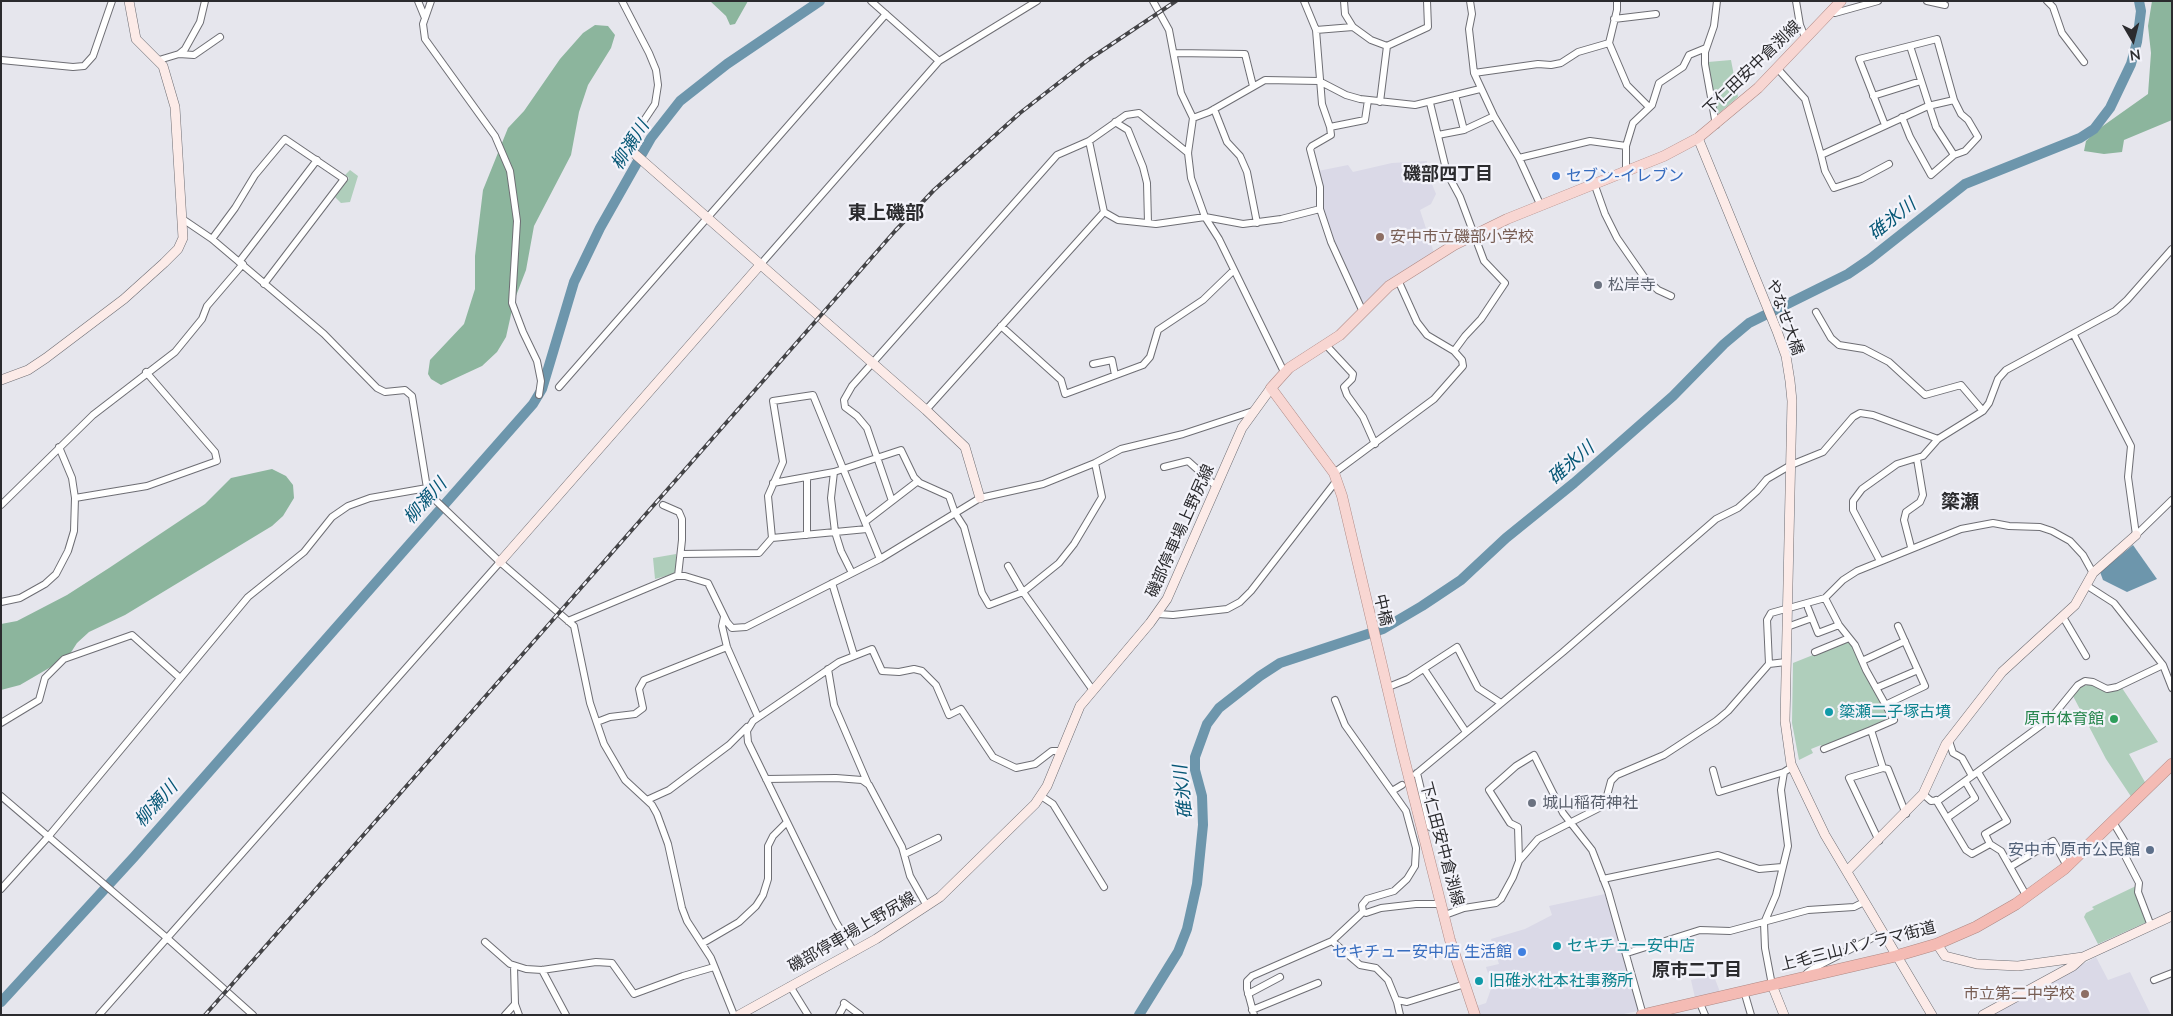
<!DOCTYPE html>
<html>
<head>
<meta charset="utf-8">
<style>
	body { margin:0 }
	#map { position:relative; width:2173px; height:1016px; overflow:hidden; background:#e6e6ed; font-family:Lato,sans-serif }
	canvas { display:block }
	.frame { position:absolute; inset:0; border:2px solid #2b2b2e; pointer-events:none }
	.north { position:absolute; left:2108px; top:15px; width:50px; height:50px; -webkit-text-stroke:4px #f3f3fa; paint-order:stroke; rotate:172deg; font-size:14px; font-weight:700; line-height:20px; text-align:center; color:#2b2b2e }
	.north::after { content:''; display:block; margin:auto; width:18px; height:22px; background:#2b2b2e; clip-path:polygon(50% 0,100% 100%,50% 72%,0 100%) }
</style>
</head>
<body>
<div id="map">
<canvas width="2173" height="1016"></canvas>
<div class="frame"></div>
<div class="north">N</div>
</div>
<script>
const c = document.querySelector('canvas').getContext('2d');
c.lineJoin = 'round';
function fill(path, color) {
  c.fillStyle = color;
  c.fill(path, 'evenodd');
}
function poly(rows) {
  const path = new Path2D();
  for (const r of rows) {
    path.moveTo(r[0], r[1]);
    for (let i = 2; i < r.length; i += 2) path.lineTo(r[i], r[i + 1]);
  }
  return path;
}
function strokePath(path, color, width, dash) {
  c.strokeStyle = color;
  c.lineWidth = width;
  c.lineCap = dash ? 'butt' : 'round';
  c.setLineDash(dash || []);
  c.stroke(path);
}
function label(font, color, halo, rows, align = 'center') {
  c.font = font + ' Lato,"Noto Sans JP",sans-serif';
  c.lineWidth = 4.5;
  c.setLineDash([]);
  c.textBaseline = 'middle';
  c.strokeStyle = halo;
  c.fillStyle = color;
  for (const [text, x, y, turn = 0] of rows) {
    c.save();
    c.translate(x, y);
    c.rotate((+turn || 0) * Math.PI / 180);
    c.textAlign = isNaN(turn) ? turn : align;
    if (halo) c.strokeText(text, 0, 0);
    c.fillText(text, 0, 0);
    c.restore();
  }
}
fill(poly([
	[1427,161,1427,172,1436,194,1431,204,1420,210,1434,253,1392,278,1363,306,1332,242,1324,213,1323,186,1318,171,1348,165,1353,172,1392,163],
	[1605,894,1638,1011,1619,1015,1480,1015,1477,1006,1486,1003,1492,986,1486,967,1499,964,1491,939,1525,929,1552,915,1549,906],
	[2096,957,2108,980,2130,972,2151,1015,1990,1015],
	[1718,972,1720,977,1715,979,1720,992,1695,998,1691,980]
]), '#dad9e7');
fill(poly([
	[1731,60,1738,97,1717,115,1708,62],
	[350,170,358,176,350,202,341,203,335,197,349,178,345,175],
	[676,554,676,570,673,574,655,579,653,558],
	[1848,641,1853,645,1891,718,1822,747,1821,745,1811,749,1813,753,1799,760,1792,723,1793,663],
	[2087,685,2092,685,2107,692,2122,688,2158,742,2129,754,2146,784,2132,798,2106,759,2073,696,2079,688],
	[2136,886,2135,894,2147,922,2098,944,2084,917,2086,913,2094,909,2092,907]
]), '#afcebb');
fill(poly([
	[710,1,748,1,735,24,730,25,726,16],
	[2152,1,2172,1,2172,120,2124,140,2122,152,2104,154,2084,151,2086,141,2100,128,2148,94,2151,53,2148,26],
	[595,25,608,26,615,35,611,48,588,85,579,112,571,155,534,226,526,270,514,301,506,337,497,352,482,366,441,385,431,379,428,374,430,360,464,324,475,289,475,256,483,190,508,128,524,111,560,59,583,33],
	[272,469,286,476,293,485,294,498,283,516,272,526,125,615,89,632,77,643,68,657,20,685,1,690,1,624,17,621,67,595,109,568,205,504,231,478]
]), '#8cb59d');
fill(poly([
	[2133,545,2157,579,2127,592,2103,580,2100,572]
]), '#6d96ac');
strokePath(poly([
	[1,1002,134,857,533,404,542,389,574,282,600,228,651,138,680,101,727,64,820,1],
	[1139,1015,1178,952,1187,929,1197,884,1203,825,1202,796,1195,770,1195,757,1207,724,1219,708,1260,676,1280,663,1383,629,1422,606,1461,580,1506,538,1574,483,1673,396,1724,344,1749,323,1848,274,1870,259,1965,184,2080,138,2094,129,2110,108,2131,64,2137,42,2141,11,2139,1]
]), '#6d96ac', 10);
const street = poly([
	[418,1,425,18],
	[431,1,423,24,425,39,495,136,510,171,517,221,512,303,523,332,537,361,541,381,539,395],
	[622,1,649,53,656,70,658,85,655,104,631,140,636,155],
	[871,1,939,61],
	[1153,1,1169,30,1181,93,1193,118,1188,153,1191,178,1205,217,1219,239,1284,372],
	[1304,1,1316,30,1322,104,1330,127],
	[1344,1,1345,14,1353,27],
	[1470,1,1472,14,1469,29,1474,73,1494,116,1519,158,1540,204],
	[1796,1,1800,25,1805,37],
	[1927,1,1945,5],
	[2047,1,2053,7,2062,33,2084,62],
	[1830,13,1835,13,1878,1],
	[1614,19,1656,14],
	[1316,30,1353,27,1371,40,1387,46,1428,27,1427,1],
	[1609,43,1627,85,1649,107],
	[1910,46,1936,127,1954,155],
	[1174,53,1245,54,1253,86],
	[179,54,194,55,220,37],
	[1,60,73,67,84,66,93,56,112,1],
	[159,60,179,54,185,49,200,22,205,1],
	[1777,68,1805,99,1821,155,1928,106,1954,100],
	[1474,73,1538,64,1551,65,1561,63,1578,52,1609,43,1617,10,1617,1],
	[1455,95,1464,130],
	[1873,96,1921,81],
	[1380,102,1387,46],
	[1430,103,1447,173,1460,197,1484,261,1505,283,1481,319,1465,336,1454,351],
	[1214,109,1227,142,1240,156,1247,172,1257,223],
	[1193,118,1209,112,1265,80,1319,81,1346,95,1360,99,1415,105,1480,89],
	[1115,122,1128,130,1143,167,1147,183,1148,223],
	[1716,125,1705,64,1705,52,1714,26,1717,1],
	[1885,125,1859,59,1937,39,1954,100,1961,114,1968,120,1978,137,1965,151,1954,155,1931,175,1910,137,1902,117],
	[1438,135,1464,130,1494,116],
	[1089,141,1104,212,1118,220,1156,224,1205,217,1243,224,1281,219,1320,209,1331,242,1363,312],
	[1626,146,1633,123,1652,105,1659,83,1683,67,1689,55,1706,48],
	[1821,155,1825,171,1834,188,1861,179,1889,164],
	[1519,158,1590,141,1626,146,1626,171],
	[1594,183,1605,214,1617,238,1644,277,1658,290,1671,296],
	[1320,209,1320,187,1310,149,1312,146,1331,135,1330,127,1365,120,1368,100],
	[184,220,212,239,324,334,377,388,385,392,405,390,412,396,427,488,430,495,500,562,574,626,590,703,604,744,625,780,652,805,657,814,668,844,682,908,687,921,711,958,734,1015],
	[212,239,235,208,255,175,285,139,344,179,264,284],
	[239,262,317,160],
	[760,265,939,61,1037,1],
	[1816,312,1831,338,1839,345,1864,349,1889,362,1925,395,1961,385,1983,411],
	[1001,326,1061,380,1065,394,1143,365,1150,357,1158,330,1203,300,1234,270],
	[2074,335,2131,446,2128,477,2136,535],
	[1326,345,1353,374,1352,379,1344,387,1347,395,1363,417,1375,444],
	[1093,364,1112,360,1115,375],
	[559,387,886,14],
	[926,410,1104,212],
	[1164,467,1188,461,1217,487],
	[1334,473,1434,399,1463,366,1462,360,1454,351,1427,335,1417,322,1398,280],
	[773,483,834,472],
	[75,498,147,486,217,461,215,452,146,372],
	[892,501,867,428,857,416,845,407,844,400,852,386,1057,155,1089,141,1126,115,1139,113,1188,153],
	[1,505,93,415,175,352,202,319,207,306,243,264],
	[663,505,679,512,682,519,682,540,678,576],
	[866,521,918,481],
	[867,529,772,538,768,496,783,462,773,401,813,395,880,559],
	[807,535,807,477],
	[2136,535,2172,500],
	[1911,547,1904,520,1906,512,1920,502,1923,495,1917,459],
	[681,554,759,553,772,538],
	[1880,561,1853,510,1853,501,1862,489,1897,464,1923,456,1938,439,1983,411,1989,403,1998,379,2006,370,2115,311,2127,300,2172,249],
	[1008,566,1023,592,1059,563,1074,544,1102,497,1095,463],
	[852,573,841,551,835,532,831,498,834,472,901,450,914,477,920,483,949,496,955,513,964,527,982,593,989,605,1023,592,1092,689],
	[832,583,854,655],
	[2086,585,2114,603,2163,665,2172,688],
	[1825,598,1839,625,1855,645,1866,670,1894,720,1871,730,1883,768,1888,769,1906,814],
	[1,602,20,598,45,584,56,574,68,551,74,531,75,498,72,478,59,447],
	[1808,608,1818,633,1839,625],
	[1158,614,1173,615,1227,609,1240,602,1251,591,1337,480],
	[724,617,722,626,727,647,758,717],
	[2063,617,2086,656],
	[568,621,676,576,685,576,708,583,727,622,732,628,746,627,880,559,980,498,1043,484,1095,463,1121,449,1183,434,1253,411],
	[1787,627,1812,618],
	[1815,652,1849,638],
	[1862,661,1905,641],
	[1769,664,1767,620,1771,613,1825,598,1843,580,1857,571,1961,529,1993,523,2009,526,2040,527,2052,531,2070,541,2083,555,2093,573],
	[828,669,834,705,868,784],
	[1424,669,1466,732],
	[1386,688,1408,679,1457,647,1478,688,1501,703],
	[1876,688,1918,670],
	[1335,700,1345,725,1406,811,1416,848,1415,866,1407,879,1394,891,1367,899,1362,905,1363,912,1366,913,1381,908,1416,904,1442,904],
	[1885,705,1925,686,1898,626],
	[597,722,610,717,635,714,643,708,639,689,644,680,727,647],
	[1,723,39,700,45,678,64,659,132,635,180,678],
	[1949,741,1953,753,1962,758,1972,776],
	[1824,749,1871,730],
	[1713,770,1719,792,1784,772],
	[1978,772,2007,821,1985,834,1990,844],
	[1417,773,1430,827,1436,830],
	[1416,774,1563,652,1716,519,1738,508,1757,491,1767,479,1791,465,1823,452,1853,417,1860,413,1873,415,1938,439],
	[766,779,836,778,862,780,869,785,902,847,910,876,927,906],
	[1392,791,1402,785],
	[1923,794,1931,801,1939,800,1972,776,2051,718,2078,685,2085,681,2093,682,2107,689,2117,687,2163,665],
	[1,796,167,938,253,1015],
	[1041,796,1053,804,1104,887],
	[647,800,669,790,729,745,747,727],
	[1936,800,1966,850,1972,854,1990,844,2001,851,2027,897],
	[1947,818,1975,798,1965,781],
	[2113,822,2126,844,2124,854,2139,883,2138,892,2151,926],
	[1879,841,1849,778,1883,768],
	[905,854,938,838],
	[1519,861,1518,827,1510,823,1489,790,1516,766,1534,755,1563,813,1592,850,1608,891,1643,1015],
	[2010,867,2053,841,2067,866],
	[1603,879,1718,855,1759,869,1782,867],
	[1,889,48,837,248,597,304,552,332,517,348,506,370,498,427,488],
	[1363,912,1332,941,1360,965,1376,968,1388,980,1397,1002,1400,1015],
	[1445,915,1464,908,1496,903,1501,899,1513,877,1519,861,1538,839,1601,807,1605,803,1611,781,1617,775,1664,755,1716,721,1728,711,1769,664,1786,662],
	[485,942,510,964,526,969,542,970,596,962,612,963,634,994,683,976,714,967],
	[703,943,739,922,756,906,763,895,768,879,768,846,773,836,787,822],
	[854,952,836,922,748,742,747,731,753,721,839,662,872,649,882,671,899,672,914,669,922,671,936,685,949,715,961,709,993,757,1016,768,1035,764,1052,751,1061,751],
	[1627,953,1700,930,1730,931,1808,910,1854,907,1864,902],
	[514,966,515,1004,519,1015],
	[542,970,566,1015],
	[1808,976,1807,973,1814,968,1882,933],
	[2154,980,2172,973],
	[1772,985,1765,948,1764,923,1776,895,1788,846,1781,790,1784,772,1792,767],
	[790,986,808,1015],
	[1744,991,1751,1015],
	[1248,994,1280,977],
	[1397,1000,1407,1002,1465,984],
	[1699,1001,1705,1015],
	[844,1003,860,1015],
	[1252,1010,1318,983],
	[99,1015,500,562],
	[505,1015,515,1004],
	[839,1015,845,1004],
	[1254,1015,1247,989,1247,981,1252,976,1332,941]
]);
const secondary = poly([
	[1698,138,1777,331,1786,356,1790,381,1792,401,1785,721,1791,764,1825,835,1932,1015],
	[636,155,926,410,965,447,980,498],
	[1,380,28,370,46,358,124,299,164,263,178,249,183,238,175,107,163,66,136,39,129,1],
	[500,562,760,265],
	[1847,871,1923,794,1946,744,2002,672,2075,605,2093,573,2136,535],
	[1937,944,1945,956,1977,964,2018,966,2083,957],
	[1772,985,1784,1015],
	[739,1015,876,939,940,897,1035,804,1047,786,1080,706,1150,623,1167,599,1242,428,1271,388],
	[1983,1015,2073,966,2083,957,2172,916]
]);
const primary = poly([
	[1475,1015,1450,940,1402,750,1342,496,1334,473,1271,388,1289,368,1340,335,1389,286,1454,245,1507,219,1664,156,1698,138,1758,88,1841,1]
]);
const highway = poly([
	[1642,1015,1896,956,1937,944,1976,927,2016,904,2064,869,2172,764]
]);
strokePath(street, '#6e6e74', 8);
strokePath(secondary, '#6e6e74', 10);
strokePath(primary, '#ae8985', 11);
strokePath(highway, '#ae8985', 12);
strokePath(street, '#fff', 6);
strokePath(secondary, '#fcebe8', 9);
strokePath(primary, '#f8d6d2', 10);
strokePath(highway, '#f4bbb4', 11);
const rail = poly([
	[205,1015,895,231,934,190,1020,113,1088,60,1176,1]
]);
strokePath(rail, '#444447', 4);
strokePath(rail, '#f3f3fa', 2, [5.5]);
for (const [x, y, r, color] of [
	[1556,176,5,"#3f7fe0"],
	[1380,237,5,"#8d6e63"],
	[1598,285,5,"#6b7280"],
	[1829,712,5,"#0f9aa8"],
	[2114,719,5,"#2e9e5b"],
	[1532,803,5,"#6b7280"],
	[2150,850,5,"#5c6f8a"],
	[1557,946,5,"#0f9aa8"],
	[1522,952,5,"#3f7fe0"],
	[1479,981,5,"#0f9aa8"],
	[2085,994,5,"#8d6e63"]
]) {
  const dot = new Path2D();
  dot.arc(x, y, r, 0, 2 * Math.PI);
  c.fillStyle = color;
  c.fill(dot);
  strokePath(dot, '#f3f3fa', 2);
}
label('16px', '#2b2b2e', '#f3f3fa', [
	["下仁田安中倉渕線",1752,68,-44],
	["やなせ大橋",1785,317,70],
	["磯部停車場上野尻線",1180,531,-66],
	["中橋",1383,610,77],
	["下仁田安中倉渕線",1442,844,75],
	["磯部停車場上野尻線",852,932,-30],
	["上毛三山パノラマ街道",1858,946,-14]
]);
label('16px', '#366cbe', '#f3f3fa', [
	["セブン-イレブン",1566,176],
	["セキチュー安中店 生活館",1512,952,"right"]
], 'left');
label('16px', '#785e54', '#f3f3fa', [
	["安中市立磯部小学校",1390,237],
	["市立第二中学校",2075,994,"right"]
], 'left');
label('16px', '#5b616d', '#f3f3fa', [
	["松岸寺",1608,285],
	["城山稲荷神社",1542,803]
], 'left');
label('16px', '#0d838f', '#f3f3fa', [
	["簗瀬二子塚古墳",1839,712],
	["セキチュー安中店",1567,946],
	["旧碓氷社本社事務所",1489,981]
], 'left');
label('16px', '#27864d', '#f3f3fa', [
	["原市体育館",2104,719]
], 'right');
label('16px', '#4e5e75', '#f3f3fa', [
	["安中市 原市公民館",2140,850]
], 'right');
label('italic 18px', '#065776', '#f3f3fa', [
	["柳瀬川",630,145,-58],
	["碓氷川",1892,219,-38],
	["碓氷川",1571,463,-41],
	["柳瀬川",425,501,-48],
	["碓氷川",1183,792,-96],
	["柳瀬川",156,804,-48]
]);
label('bold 18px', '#2b2b2e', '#f3f3fa', [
	["磯部四丁目",1448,174],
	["原市二丁目",1697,970]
]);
label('bold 19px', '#2b2b2e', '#f3f3fa', [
	["東上磯部",886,213],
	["簗瀬",1960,502]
]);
</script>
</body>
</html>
